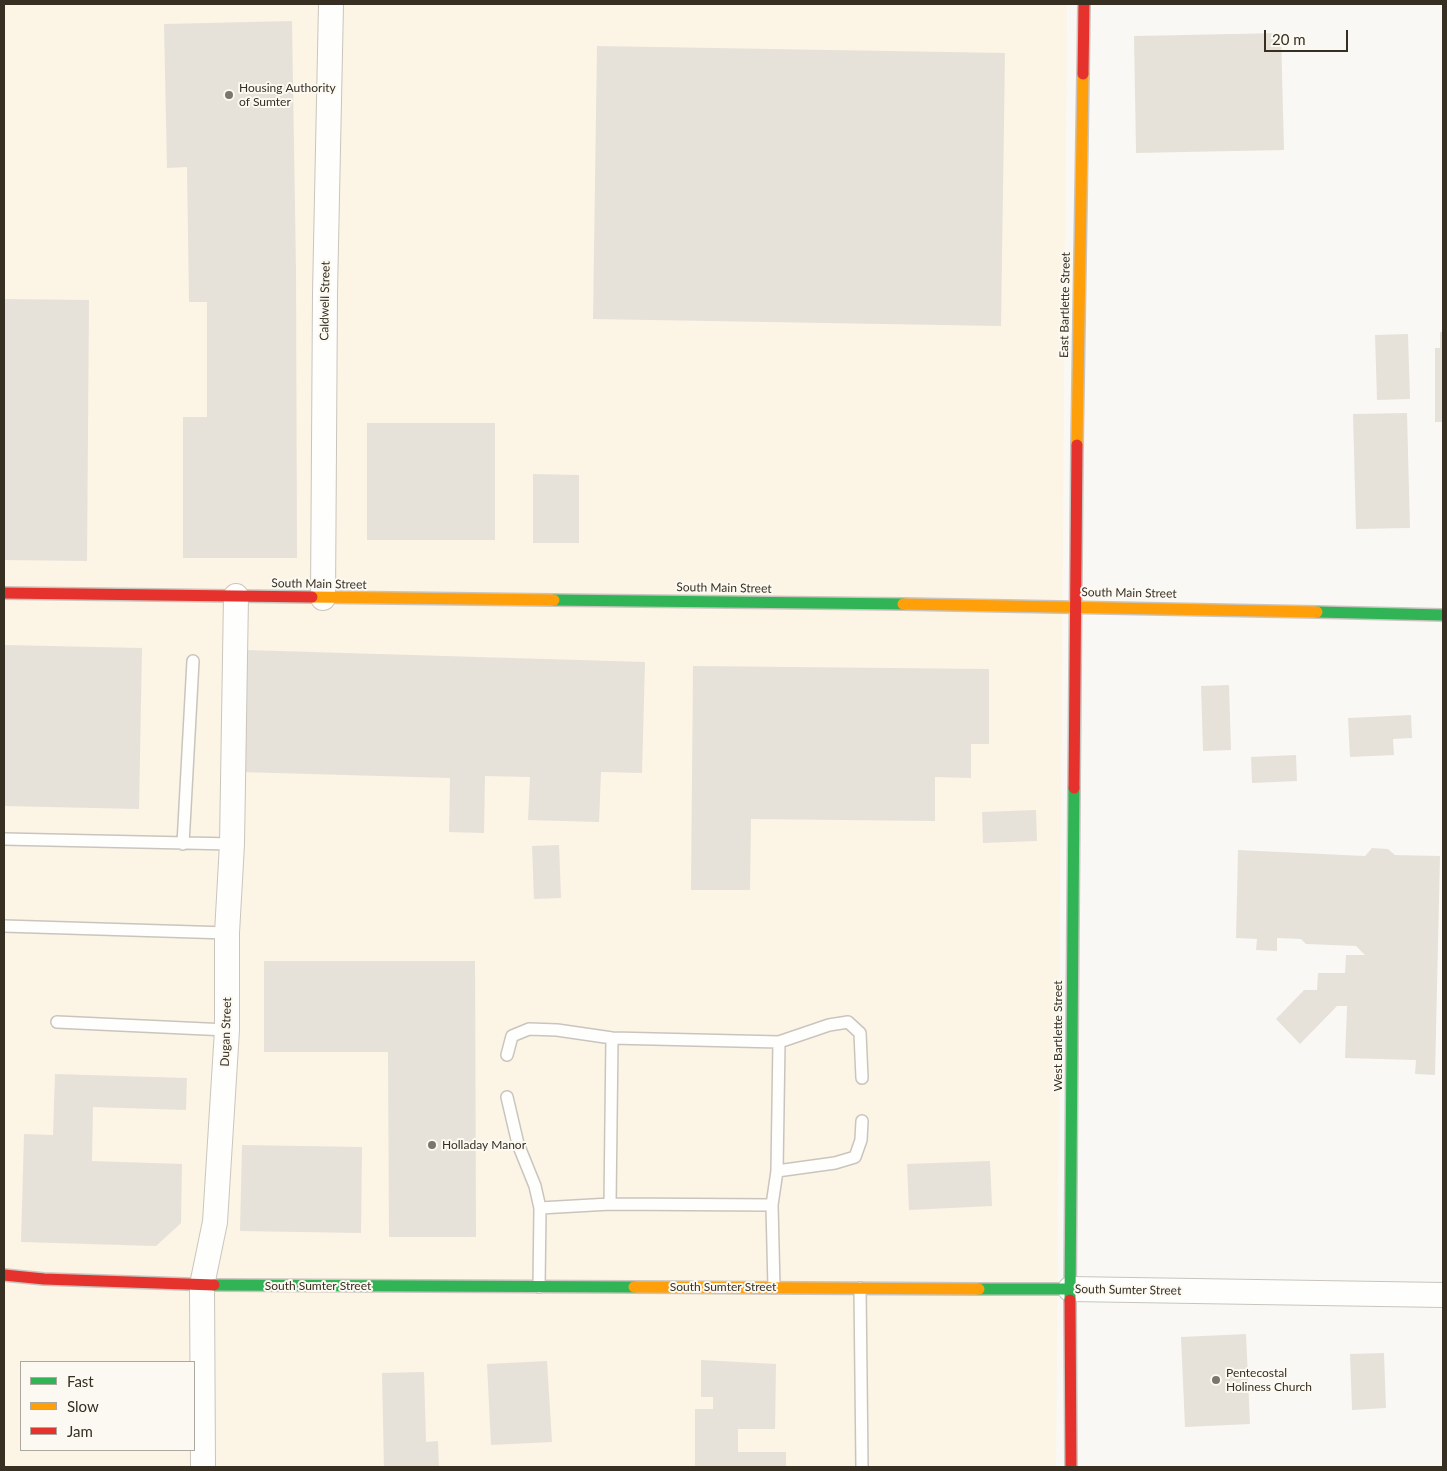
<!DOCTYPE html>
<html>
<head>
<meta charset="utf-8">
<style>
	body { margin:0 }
	#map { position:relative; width:1447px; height:1471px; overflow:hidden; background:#faf8f4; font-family:Lato,sans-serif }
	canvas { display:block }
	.frame { position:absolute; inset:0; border:5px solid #362f22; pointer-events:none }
	.legend { position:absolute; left:20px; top:1361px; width:175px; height:90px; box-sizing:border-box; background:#fcf9f2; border:1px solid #ada89f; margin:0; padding:6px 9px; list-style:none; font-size:15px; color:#362f22 }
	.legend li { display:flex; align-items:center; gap:10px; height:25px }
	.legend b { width:25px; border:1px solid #ada89f }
	.scale { position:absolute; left:1264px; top:30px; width:84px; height:22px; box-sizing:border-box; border:2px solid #362f22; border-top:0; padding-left:6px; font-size:15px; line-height:18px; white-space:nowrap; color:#362f22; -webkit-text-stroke:4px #fcf9f2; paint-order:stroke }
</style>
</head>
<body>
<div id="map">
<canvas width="1447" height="1471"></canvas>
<div class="frame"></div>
<ul class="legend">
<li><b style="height:6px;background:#30b455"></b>Fast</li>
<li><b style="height:6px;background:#ff9f0a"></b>Slow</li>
<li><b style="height:6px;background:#e5322d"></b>Jam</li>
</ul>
<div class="scale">20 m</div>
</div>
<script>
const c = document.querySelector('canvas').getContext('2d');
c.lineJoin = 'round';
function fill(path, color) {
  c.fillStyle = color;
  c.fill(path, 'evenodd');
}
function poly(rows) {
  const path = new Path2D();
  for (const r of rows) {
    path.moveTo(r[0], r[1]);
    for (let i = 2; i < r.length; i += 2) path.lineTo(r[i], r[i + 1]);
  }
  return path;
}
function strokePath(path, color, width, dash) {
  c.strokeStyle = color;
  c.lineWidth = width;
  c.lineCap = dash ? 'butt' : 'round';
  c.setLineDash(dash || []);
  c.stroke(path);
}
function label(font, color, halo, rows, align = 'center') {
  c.font = font + ' Lato,sans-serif';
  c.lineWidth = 4;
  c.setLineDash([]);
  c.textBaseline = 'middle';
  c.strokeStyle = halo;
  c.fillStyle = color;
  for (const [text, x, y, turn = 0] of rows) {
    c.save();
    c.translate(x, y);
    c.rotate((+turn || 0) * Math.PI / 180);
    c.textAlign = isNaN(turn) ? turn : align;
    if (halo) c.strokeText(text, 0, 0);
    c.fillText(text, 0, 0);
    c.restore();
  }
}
fill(poly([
	[4,4,1067,4,1056,1467,4,1467],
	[21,1362,194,1362,194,1450,21,1450]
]), '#fcf4e5');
fill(poly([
	[292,21,296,271,297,558,183,558,183,417,207,417,207,302,189,302,187,167,167,168,164,24],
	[1281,33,1284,150,1136,153,1134,36],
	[597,46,1005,53,1001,326,593,319],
	[4,299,89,300,87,561,4,560],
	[1440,332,1443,332,1443,422,1435,422,1435,348,1440,348],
	[1408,334,1410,399,1377,400,1375,335],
	[1407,413,1410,528,1356,529,1353,414],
	[367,423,495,423,495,540,367,540],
	[533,474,579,475,579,543,533,543],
	[4,645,142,648,139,809,4,806],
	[245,650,645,662,642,773,601,772,599,822,528,820,530,777,485,776,484,833,449,832,450,778,241,772],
	[693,666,989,669,989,744,971,744,971,778,935,777,935,821,751,819,750,890,691,890],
	[1229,685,1231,750,1203,751,1201,686],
	[1411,715,1412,738,1393,739,1394,755,1350,757,1348,718],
	[1296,755,1297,781,1252,783,1251,757],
	[1036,810,1037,841,983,843,982,812],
	[559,845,561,898,534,899,532,846],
	[1372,848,1388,849,1395,855,1440,856,1435,1075,1415,1074,1416,1060,1345,1058,1347,1006,1337,1006,1300,1044,1276,1019,1304,990,1317,990,1318,973,1345,973,1346,955,1365,955,1356,946,1306,944,1301,939,1277,938,1277,951,1256,950,1257,939,1236,938,1238,850,1365,856],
	[264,961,475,961,476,1237,389,1237,388,1052,264,1052],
	[55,1074,187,1078,186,1110,93,1107,92,1161,182,1164,181,1223,156,1246,21,1242,24,1134,53,1135],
	[242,1145,362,1147,361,1233,240,1231],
	[990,1161,992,1206,909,1210,907,1164],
	[1246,1334,1250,1424,1185,1427,1181,1337],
	[1384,1353,1386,1408,1352,1410,1350,1354],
	[701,1360,776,1364,775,1429,738,1429,738,1452,786,1452,786,1467,695,1467,695,1409,713,1409,713,1397,701,1397],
	[547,1361,552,1442,491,1445,487,1364],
	[424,1372,426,1442,438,1441,439,1467,384,1467,382,1373]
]), '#e6e2d9');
const lane = poly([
	[4,839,232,844],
	[183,844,193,661],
	[4,926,227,933],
	[57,1022,227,1030],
	[779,1042,829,1025,848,1022,860,1033,862,1078],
	[507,1055,512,1036,529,1029,557,1030,612,1038,779,1042,777,1171,772,1205],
	[507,1097,518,1144,535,1186,540,1208],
	[777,1171,835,1163,855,1157,861,1140,862,1121],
	[610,1204,612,1038],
	[539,1287,540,1208,610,1204,772,1205,774,1288],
	[860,1288,862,1467]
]);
const street = poly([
	[323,598,325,293,331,4],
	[1070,1289,1443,1295],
	[203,1467,202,1285,215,1222,227,1030,227,933,232,844,236,596]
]);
const fast = poly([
	[554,600,903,604],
	[1317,612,1443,615],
	[214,1285,634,1287],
	[979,1289,1070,1289],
	[1070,1300,1074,788]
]);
const slow = poly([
	[1077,445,1083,74],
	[312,597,554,600],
	[903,604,1317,612],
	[634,1287,979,1289]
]);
const jam = poly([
	[1083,74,1084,4],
	[4,593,312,597],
	[1074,788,1077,445],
	[4,1275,44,1279,214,1285],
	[1070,1300,1071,1467]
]);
strokePath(lane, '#c9c5be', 14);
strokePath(street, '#c9c5be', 26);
strokePath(fast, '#c9c5be', 14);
strokePath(slow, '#c9c5be', 14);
strokePath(jam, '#c9c5be', 14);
strokePath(lane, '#fefefd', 11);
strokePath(street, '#fefefd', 24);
strokePath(fast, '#30b455', 11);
strokePath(slow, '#ff9f0a', 11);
strokePath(jam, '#e5322d', 11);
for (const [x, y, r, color] of [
	[229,95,5,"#7b756c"],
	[432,1145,5,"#7b756c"],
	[1216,1380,5,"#7b756c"]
]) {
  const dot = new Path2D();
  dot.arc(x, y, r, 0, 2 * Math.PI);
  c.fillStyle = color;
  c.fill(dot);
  strokePath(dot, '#fcf9f2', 2);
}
label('12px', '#362f22', '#fcf9f2', [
	["Housing Authority",239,88],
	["of Sumter",239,102],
	["Holladay Manor",442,1145],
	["Pentecostal",1226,1373],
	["Holiness Church",1226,1387]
], 'left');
label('12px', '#362f22', '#fcf9f2', [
	["Caldwell Street",325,301,-89],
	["East Bartlette Street",1065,305,-89],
	["South Main Street",319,584,1],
	["South Main Street",724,588,1],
	["South Main Street",1129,593,1],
	["Dugan Street",226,1032,-88],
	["West Bartlette Street",1058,1036,-90],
	["South Sumter Street",318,1286],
	["South Sumter Street",723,1287],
	["South Sumter Street",1128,1290,1]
]);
</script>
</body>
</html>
